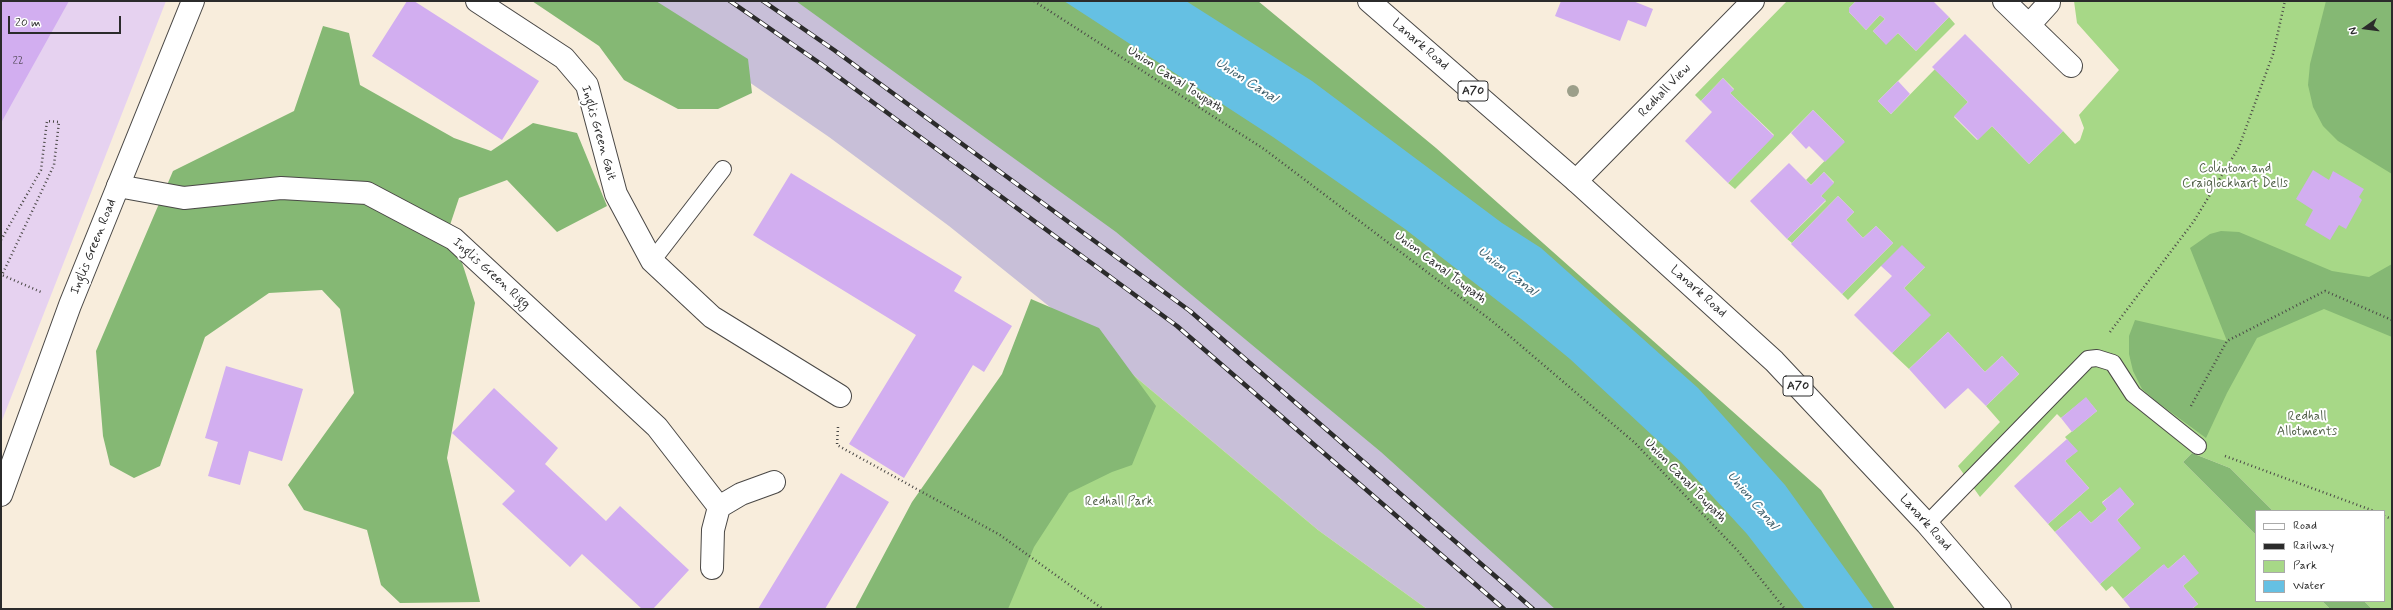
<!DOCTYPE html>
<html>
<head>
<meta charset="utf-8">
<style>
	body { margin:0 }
	#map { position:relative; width:2393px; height:610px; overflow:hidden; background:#f8eddc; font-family:Mynerve,sans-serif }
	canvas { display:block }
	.frame { position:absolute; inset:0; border:2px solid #2b2b2b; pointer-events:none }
	.legend { position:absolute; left:2255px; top:510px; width:130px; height:92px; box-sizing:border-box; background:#fff; border:1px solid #aaa; margin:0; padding:5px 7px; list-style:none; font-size:12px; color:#2b2b2b }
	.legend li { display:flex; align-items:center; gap:8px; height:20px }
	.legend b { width:20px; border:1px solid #aaa }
	.north { position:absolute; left:2345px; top:8px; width:40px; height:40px; -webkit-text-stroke:3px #fff; paint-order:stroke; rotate:256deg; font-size:11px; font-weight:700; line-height:16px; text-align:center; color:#2b2b2b }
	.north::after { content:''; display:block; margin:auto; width:14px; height:18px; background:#2b2b2b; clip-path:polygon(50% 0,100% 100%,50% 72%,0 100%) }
	.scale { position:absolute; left:8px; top:16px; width:113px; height:18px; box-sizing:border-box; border:2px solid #2b2b2b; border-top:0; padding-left:5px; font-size:12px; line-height:14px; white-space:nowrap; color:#2b2b2b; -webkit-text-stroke:3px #fff; paint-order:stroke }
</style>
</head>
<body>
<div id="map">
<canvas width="2393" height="610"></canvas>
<div class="frame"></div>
<ul class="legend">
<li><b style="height:5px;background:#fff"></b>Road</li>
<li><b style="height:5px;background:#2b2b2b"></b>Railway</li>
<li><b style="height:11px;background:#a7d887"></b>Park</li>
<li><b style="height:11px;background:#65c0e3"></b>Water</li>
</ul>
<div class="north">N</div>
<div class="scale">20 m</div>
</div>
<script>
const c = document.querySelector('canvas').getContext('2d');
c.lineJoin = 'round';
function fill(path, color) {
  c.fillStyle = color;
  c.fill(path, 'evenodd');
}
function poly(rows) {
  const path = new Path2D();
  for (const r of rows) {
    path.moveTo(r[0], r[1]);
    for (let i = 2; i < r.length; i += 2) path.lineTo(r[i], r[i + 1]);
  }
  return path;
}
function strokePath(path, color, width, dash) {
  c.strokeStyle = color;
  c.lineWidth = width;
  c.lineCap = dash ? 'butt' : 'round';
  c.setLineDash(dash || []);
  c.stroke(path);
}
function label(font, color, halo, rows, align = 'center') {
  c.font = font + ' Mynerve,sans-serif';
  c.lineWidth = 4;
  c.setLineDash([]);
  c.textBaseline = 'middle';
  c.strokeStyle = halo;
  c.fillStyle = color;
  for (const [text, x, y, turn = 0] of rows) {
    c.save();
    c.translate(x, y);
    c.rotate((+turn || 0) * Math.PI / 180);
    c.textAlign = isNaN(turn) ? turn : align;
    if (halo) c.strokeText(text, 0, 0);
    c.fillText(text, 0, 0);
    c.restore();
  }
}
fill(poly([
	[1,1,166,1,1,423]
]), '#e6d2f0');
fill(poly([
	[613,1,1012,1,1750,609,1427,609,1318,530,1101,348,949,226,829,137,701,49]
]), '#c8bfd8');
fill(poly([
	[1787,1,1856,1,1849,8,1849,12,1866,30,1880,15,1885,19,1873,31,1886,44,1898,33,1916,51,1949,17,1955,24,1878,101,1891,114,1935,69,1968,102,1954,117,1977,140,1992,126,2029,164,2063,131,2075,144,2080,140,2084,128,2079,115,2119,70,2077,23,2074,1,2392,1,2392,609,2372,609,2364,601,2384,601,2384,511,2273,511,2230,468,2192,453,2183,462,2256,535,2256,601,2322,601,2330,609,2192,609,2198,604,2183,586,2198,573,2184,555,2168,569,2163,565,2123,599,2112,586,2106,591,2100,584,2140,548,2117,520,2134,504,2120,488,2102,502,2107,509,2091,523,2080,511,2055,532,2048,524,2089,488,2065,461,2077,451,2065,437,2097,411,2086,398,2061,418,2057,414,1980,497,1958,466,2000,422,1986,406,2019,374,2002,356,1985,372,1948,332,1909,369,1892,353,1930,315,1904,288,1925,267,1881,266,1848,300,1842,294,1893,243,1876,226,1863,238,1846,220,1854,212,1838,196,1792,243,1787,239,1826,201,1821,196,1834,182,1824,172,1811,185,1806,180,1844,141,1813,110,1735,189,1728,183,1774,135,1730,93,1734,89,1723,78,1701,101,1695,95],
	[1101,348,1318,530,1427,609,908,609]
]), '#a7d887');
fill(poly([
	[532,1,656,1,748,59,752,93,718,109,678,109,624,80,599,46],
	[796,1,1258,1,1436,148,1821,490,1895,609,1555,609,1381,452,1116,232],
	[2326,1,2392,1,2392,174,2338,141,2323,126,2313,107,2308,85,2310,64],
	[323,26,349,33,360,85,454,138,491,151,533,123,577,133,607,206,557,232,507,180,459,198,450,225,475,303,447,458,480,602,400,603,381,585,367,530,304,510,288,485,354,393,340,309,322,290,269,293,205,337,160,466,134,478,110,465,103,436,96,351,173,171,294,111],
	[2221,231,2239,232,2332,271,2369,277,2392,264,2392,337,2324,309,2257,338,2227,393,2206,438,2157,402,2142,389,2133,371,2129,354,2129,336,2135,320,2227,341,2190,248,2210,234],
	[1031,299,1099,328,1156,406,1132,465,1112,472,1069,493,1034,547,1008,609,855,609,912,502,1002,374],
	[2192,453,2230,468,2273,511,2256,511,2256,535,2183,462],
	[2322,601,2364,601,2372,609,2330,609]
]), '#85b874');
fill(poly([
	[1064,1,1186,1,1312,81,1502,223,1541,248,1698,388,1785,485,1874,609,1805,609,1747,534,1681,462,1570,359,1525,322,1405,229,1273,137]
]), '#65c0e3');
fill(poly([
	[1,1,69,1,1,123],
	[407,1,414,1,539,81,502,140,372,56],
	[1561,1,1633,1,1653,9,1646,27,1628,20,1620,41,1555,16],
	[1856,1,1933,1,1949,17,1916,51,1898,33,1886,45,1873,31,1885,19,1880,15,1866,30,1849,12,1849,8],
	[1965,34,2063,131,2029,164,1992,126,1978,140,1954,116,1968,102,1932,67],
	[1723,78,1734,90,1730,93,1774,136,1728,183,1685,141,1712,112,1701,101],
	[1898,81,1910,94,1891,114,1878,101],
	[1813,110,1845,142,1825,162,1809,146,1806,149,1791,133],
	[1789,163,1811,185,1824,172,1834,183,1821,196,1826,200,1787,239,1750,201],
	[2313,170,2329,180,2333,171,2364,189,2359,197,2362,200,2346,229,2339,225,2330,240,2305,225,2313,210,2296,199],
	[791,173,962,277,954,291,1012,326,984,372,973,365,904,478,849,444,916,335,753,235],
	[1838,196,1854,212,1846,220,1863,238,1876,226,1893,243,1842,294,1791,244],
	[1902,245,1925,267,1904,288,1931,315,1892,353,1854,315,1892,276,1881,266],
	[1948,332,1985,372,2002,356,2019,374,1986,406,1968,388,1945,409,1909,369],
	[226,366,303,389,282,461,249,451,240,485,208,476,218,442,205,438],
	[494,388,558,448,545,464,606,521,620,506,689,570,653,609,642,609,582,554,570,567,502,504,515,491,452,433],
	[2086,397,2097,411,2072,432,2061,418],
	[2067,439,2078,451,2065,461,2089,488,2048,524,2014,486],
	[841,473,889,502,825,609,758,609],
	[2120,487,2134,504,2117,520,2141,548,2100,584,2055,532,2080,511,2091,523,2107,509,2102,503],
	[2184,555,2199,573,2183,586,2198,604,2192,609,2131,609,2123,599,2164,564,2168,569]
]), '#d2aef0');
const lane = poly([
	[652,261,723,169],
	[1927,524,2088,359,2097,358,2113,363,2133,394,2198,446]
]);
const street = poly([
	[477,1,564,58,587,85,616,194,652,261,712,317,840,396],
	[2004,1,2071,66],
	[2029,25,2049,3],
	[1576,181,1753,1],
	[118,186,184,198,281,188,367,193,454,239,657,427,719,507],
	[712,568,713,530,719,507,741,494,774,482]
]);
const secondary = poly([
	[1,495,70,305,193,1]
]);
const primary = poly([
	[1369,1,1576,181,1774,361,1927,524,2000,609]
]);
strokePath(lane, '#4a4846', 18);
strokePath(street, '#4a4846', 24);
strokePath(secondary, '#4a4846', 24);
strokePath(primary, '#4a4846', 24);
strokePath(poly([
	[1034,1,1264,149,1492,321,1635,443,1738,551,1785,609],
	[1,240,41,170,47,121,59,122,54,165,2,275,41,292],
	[2110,332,2194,221,2239,147,2273,54,2285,1],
	[2191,406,2227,341,2325,291,2392,320],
	[838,427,837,445,1000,535,1103,609],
	[2225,456,2374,511],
	[2384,516,2392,519]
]), '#4a4846', 2.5, [1, 3]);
strokePath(lane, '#fff', 16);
strokePath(street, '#fff', 22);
strokePath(secondary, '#fff', 22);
strokePath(primary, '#fff', 22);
const rail = poly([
	[730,1,821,64,1177,326,1504,609],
	[763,1,834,50,1190,311,1533,609]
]);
strokePath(rail, '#2b2b2b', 4.5);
strokePath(rail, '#fff', 3, [9]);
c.fillStyle = '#9c9f8a';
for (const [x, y] of [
	[1573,91]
]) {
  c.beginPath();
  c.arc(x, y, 6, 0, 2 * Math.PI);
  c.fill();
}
label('11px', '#554c5c', null, [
	["22",18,62]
]);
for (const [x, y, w] of [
	[1473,91,30],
	[1798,386,30]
]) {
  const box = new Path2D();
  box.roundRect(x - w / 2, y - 10, w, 20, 3);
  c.fillStyle = '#fff';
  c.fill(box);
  strokePath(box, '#2b2b2b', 1);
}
label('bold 12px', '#2b2b2b', null, [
	["A70",1473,91],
	["A70",1798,386]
]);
label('13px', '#2b2b2b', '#fff', [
	["Lanark Road",1420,45,41],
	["Union Canal Towpath",1175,80,33],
	["Redhall View",1665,91,-46],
	["Inglis Green Gait",598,133,74],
	["Inglis Green Road",94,247,-68],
	["Union Canal Towpath",1440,268,37],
	["Inglis Green Rigg",491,274,42],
	["Lanark Road",1698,292,42],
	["Union Canal Towpath",1685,481,46],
	["Lanark Road",1925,523,48]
]);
label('13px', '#505f47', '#fff', [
	["Colinton and",2235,169],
	["Craiglockhart Dells",2235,184],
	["Redhall",2307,417],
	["Allotments",2307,432],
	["Redhall Park",1119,502]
]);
label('italic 14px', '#3f5f6b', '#fff', [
	["Union Canal",1246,81,33],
	["Union Canal",1507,272,38],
	["Union Canal",1752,501,50]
]);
</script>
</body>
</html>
